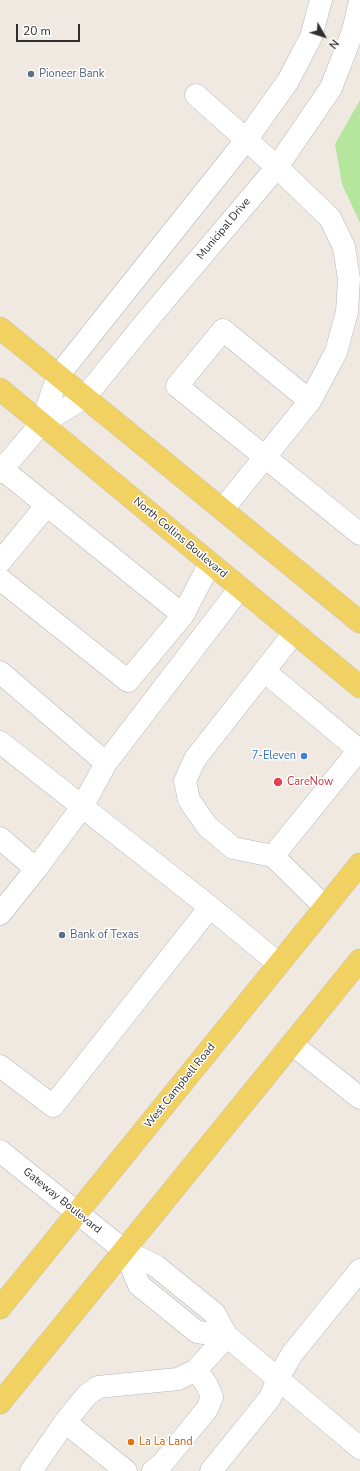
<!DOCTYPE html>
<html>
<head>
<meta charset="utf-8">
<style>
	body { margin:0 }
	#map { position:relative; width:360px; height:1471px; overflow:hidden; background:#efe9e1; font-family:"Nunito Sans",sans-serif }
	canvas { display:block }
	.north { position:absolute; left:304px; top:16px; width:40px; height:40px; -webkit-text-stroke:3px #fff; paint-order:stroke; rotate:129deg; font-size:11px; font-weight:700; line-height:16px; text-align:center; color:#2e2e2e }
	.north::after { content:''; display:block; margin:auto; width:14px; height:18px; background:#2e2e2e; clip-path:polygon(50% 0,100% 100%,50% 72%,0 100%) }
	.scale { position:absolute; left:16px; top:24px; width:64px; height:18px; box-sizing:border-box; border:2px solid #2e2e2e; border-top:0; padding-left:5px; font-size:12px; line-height:14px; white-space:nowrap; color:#2e2e2e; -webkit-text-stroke:3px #fff; paint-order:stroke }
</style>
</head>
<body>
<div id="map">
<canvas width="360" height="1471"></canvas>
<div class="north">N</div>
<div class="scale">20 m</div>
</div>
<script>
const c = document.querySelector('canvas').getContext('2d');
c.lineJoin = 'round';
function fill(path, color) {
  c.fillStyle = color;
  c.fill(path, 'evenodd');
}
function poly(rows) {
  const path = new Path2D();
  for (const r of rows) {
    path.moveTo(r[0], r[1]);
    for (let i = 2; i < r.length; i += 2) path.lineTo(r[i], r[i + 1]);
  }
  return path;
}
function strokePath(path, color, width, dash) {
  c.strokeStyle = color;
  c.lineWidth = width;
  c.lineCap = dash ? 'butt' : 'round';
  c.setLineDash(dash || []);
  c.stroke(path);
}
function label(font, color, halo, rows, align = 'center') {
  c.font = font + ' "Nunito Sans",sans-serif';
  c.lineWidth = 3;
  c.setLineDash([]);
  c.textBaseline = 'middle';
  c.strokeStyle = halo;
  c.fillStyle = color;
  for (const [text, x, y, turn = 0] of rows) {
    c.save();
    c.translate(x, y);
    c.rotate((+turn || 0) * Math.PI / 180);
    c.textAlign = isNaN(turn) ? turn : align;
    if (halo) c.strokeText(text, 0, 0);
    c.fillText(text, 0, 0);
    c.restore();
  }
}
fill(poly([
	[360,100,360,223,342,184,335,144]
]), '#b6e59e');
const minor = poly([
	[196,95,277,167,330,218,344,247,349,279,347,312,336,352,310,401,223,509],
	[310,401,223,330,177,386,360,534],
	[41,424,58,376,246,140,288,81,311,37,321,0],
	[0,472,41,424,85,397,145,323,277,167,331,88,353,31,360,1],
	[0,562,47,505],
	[0,579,128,681,183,615,2,469],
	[183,615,210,563],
	[264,671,359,750,273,856,233,848,207,826,189,800,185,781,195,759,294,633],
	[0,672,106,763,240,588],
	[0,742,210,907],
	[0,838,36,869,0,914],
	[273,856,325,907],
	[36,869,82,807,106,763],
	[292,1044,360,1098],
	[0,1066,53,1106,210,907,279,964],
	[0,1151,125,1251,156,1266,214,1313,227,1336,360,1448],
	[125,1251,139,1285,197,1332,227,1336],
	[65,1422,126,1471],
	[31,1471,65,1422,87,1395,98,1387,178,1379,196,1370,227,1336],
	[153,1471,162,1464,207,1409,212,1397,207,1385,196,1370],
	[211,1471,270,1398,278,1378,292,1354,360,1270]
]);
const major = poly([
	[0,328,360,622],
	[0,389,360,687],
	[0,1308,360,864],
	[0,1403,360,960]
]);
strokePath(minor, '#b4b7c1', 23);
strokePath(major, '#c9c9c9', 23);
strokePath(minor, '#fff', 22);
strokePath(major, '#f2d163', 22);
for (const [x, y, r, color] of [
	[31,74,4,"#5c6f8a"],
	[304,756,4,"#3f7fe0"],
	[278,782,5,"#e0444e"],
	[62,935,4,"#5c6f8a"],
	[131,1442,4,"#e8710a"]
]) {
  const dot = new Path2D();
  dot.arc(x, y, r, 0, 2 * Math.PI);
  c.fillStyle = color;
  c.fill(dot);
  strokePath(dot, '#fff', 1.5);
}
label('11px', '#4e5e75', '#fff', [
	["Pioneer Bank",39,74],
	["Bank of Texas",70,935]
], 'left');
label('11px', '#2e2e2e', '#fff', [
	["Municipal Drive",224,229,-50],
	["North Collins Boulevard",180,538,40],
	["West Campbell Road",180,1086,-51],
	["Gateway Boulevard",62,1201,39]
]);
label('11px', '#366cbe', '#fff', [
	["7-Eleven",296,756]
], 'right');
label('11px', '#be3a42', '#fff', [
	["CareNow",287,782]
], 'left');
label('11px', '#c56008', '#fff', [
	["La La Land",139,1442]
], 'left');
</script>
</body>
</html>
